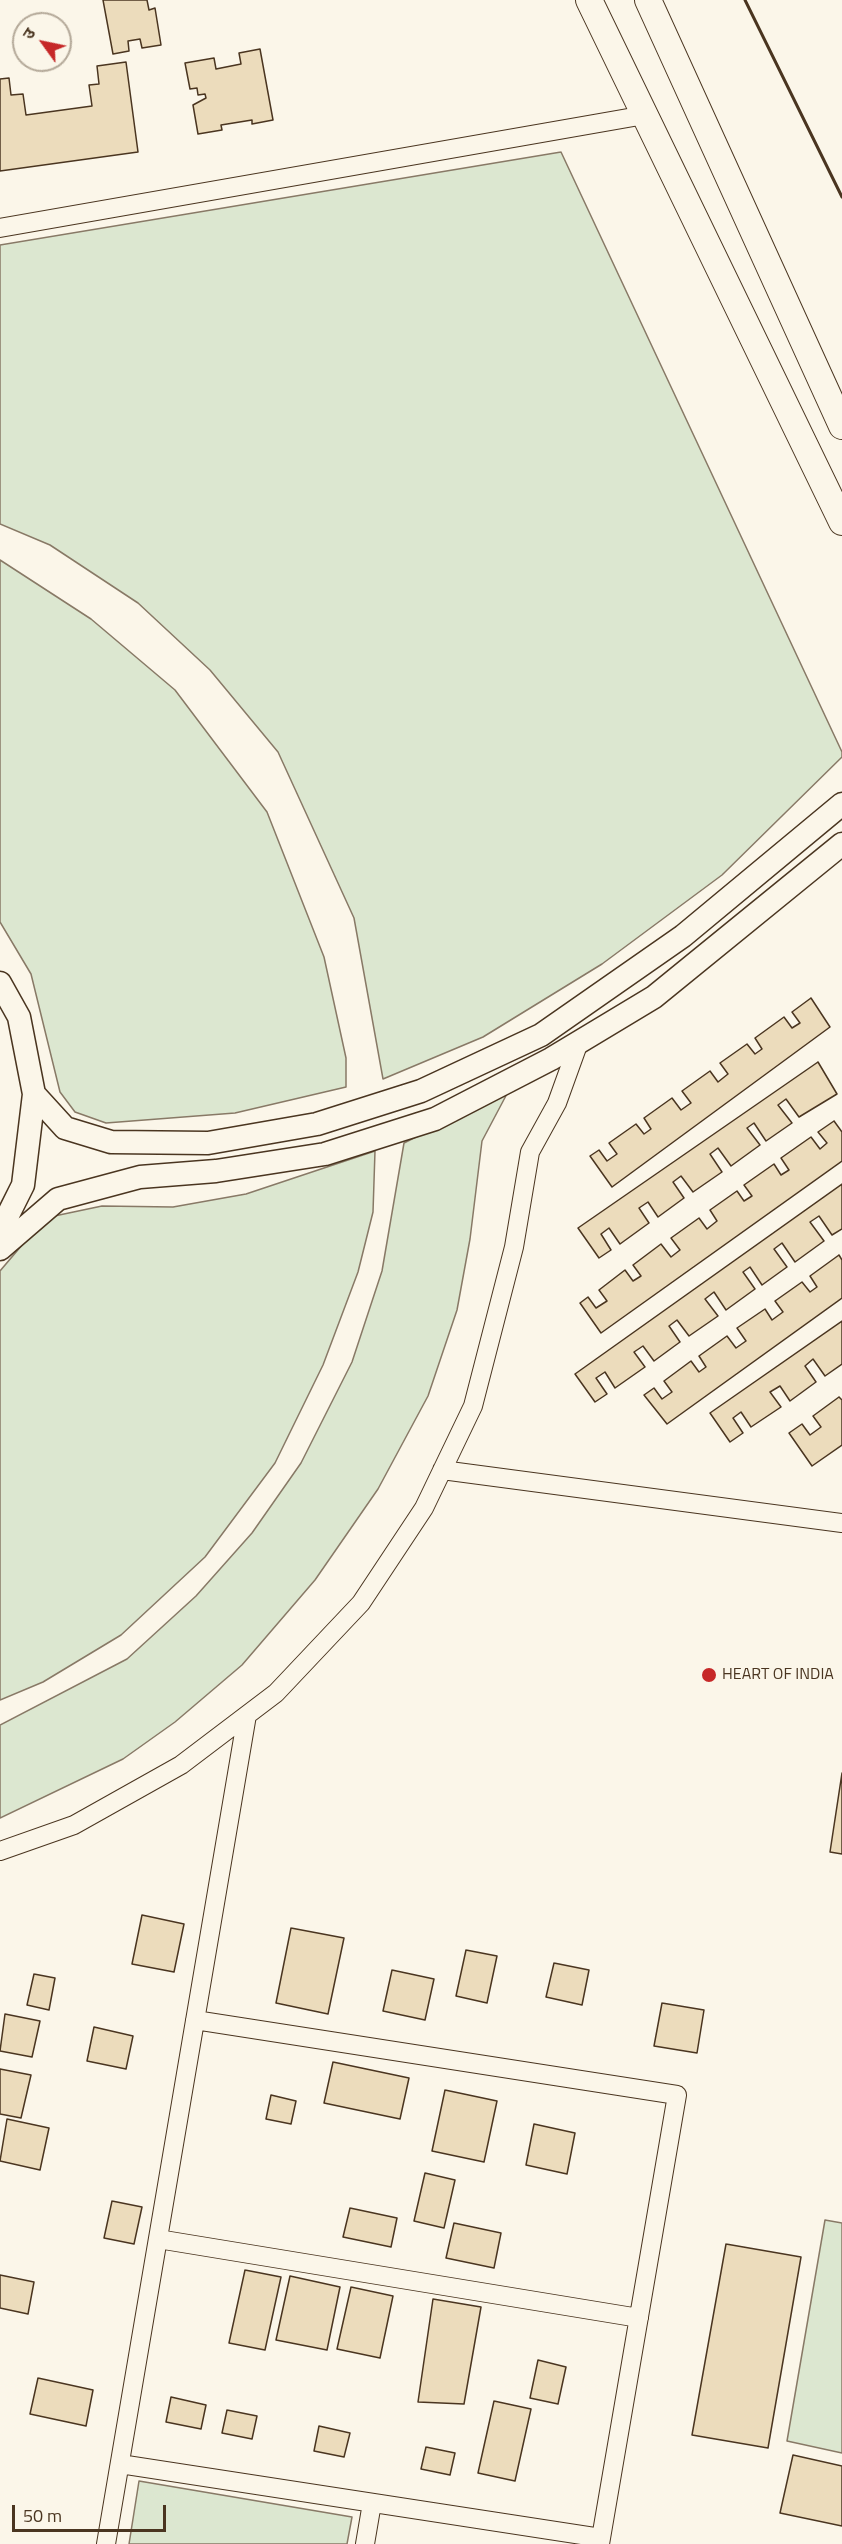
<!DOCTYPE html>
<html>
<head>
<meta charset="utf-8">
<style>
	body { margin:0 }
	#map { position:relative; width:842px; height:2544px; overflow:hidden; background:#fbf6e9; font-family:"Titillium Web","Noto Sans Devanagari",sans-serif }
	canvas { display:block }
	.north { position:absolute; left:12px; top:12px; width:60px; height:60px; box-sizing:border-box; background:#fbf6e9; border:2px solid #b4a999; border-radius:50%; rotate:303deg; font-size:16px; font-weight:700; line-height:24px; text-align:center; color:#4a3520 }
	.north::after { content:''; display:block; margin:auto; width:21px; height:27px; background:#c62828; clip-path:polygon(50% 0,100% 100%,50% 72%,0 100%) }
	.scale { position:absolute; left:12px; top:2505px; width:154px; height:27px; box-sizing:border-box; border:3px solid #4a3520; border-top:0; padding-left:8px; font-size:18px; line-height:21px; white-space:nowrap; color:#4a3520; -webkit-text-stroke:4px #fbf6e9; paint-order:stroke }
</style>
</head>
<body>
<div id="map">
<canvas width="842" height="2544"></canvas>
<div class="north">उ</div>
<div class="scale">50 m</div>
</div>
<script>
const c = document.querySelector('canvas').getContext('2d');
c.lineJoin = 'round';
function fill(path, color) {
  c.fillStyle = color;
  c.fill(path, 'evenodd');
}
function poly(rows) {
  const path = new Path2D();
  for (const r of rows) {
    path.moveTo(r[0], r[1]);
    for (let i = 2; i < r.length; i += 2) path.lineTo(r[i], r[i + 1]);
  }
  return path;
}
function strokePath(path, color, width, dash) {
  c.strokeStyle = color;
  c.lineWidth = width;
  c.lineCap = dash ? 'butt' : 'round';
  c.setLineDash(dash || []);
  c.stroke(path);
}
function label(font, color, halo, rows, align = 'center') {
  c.font = font + ' "Titillium Web",sans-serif';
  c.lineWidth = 4.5;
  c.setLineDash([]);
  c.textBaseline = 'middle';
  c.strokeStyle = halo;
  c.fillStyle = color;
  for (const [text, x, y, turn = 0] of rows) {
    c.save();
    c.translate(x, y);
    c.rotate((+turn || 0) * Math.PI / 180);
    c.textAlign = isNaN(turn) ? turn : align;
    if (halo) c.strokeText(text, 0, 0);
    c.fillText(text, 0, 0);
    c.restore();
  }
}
const green = poly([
	[561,152,842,752,842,757,722,875,602,964,483,1037,383,1079,354,918,278,752,210,670,138,603,50,545,0,524,0,245,561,152],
	[0,560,91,619,175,690,267,812,324,957,346,1058,346,1087,235,1113,106,1123,75,1112,60,1092,31,974,0,922,0,560],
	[509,1090,482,1141,470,1239,457,1310,428,1396,378,1489,315,1580,242,1665,175,1722,123,1759,0,1818,0,1725,127,1659,196,1596,252,1533,301,1463,352,1362,382,1271,404,1143,509,1090],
	[375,1151,373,1212,358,1272,323,1365,275,1463,205,1557,121,1635,43,1682,0,1700,0,1271,45,1218,102,1206,173,1207,246,1194,375,1151],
	[825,2220,842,2223,842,2453,787,2441,825,2220],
	[139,2481,352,2517,347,2544,129,2544,139,2481]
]);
fill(green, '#dce7d0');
strokePath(green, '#887966', 1.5);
const building = poly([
	[103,0,147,0,149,10,155,8,161,45,142,48,140,39,128,41,129,51,113,54,103,0],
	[260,49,273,120,252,124,252,120,221,125,222,130,198,134,193,105,206,98,205,94,198,95,197,88,190,89,185,63,214,58,216,69,241,64,239,53,260,49],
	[126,62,138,152,0,171,0,79,9,78,11,95,23,94,26,115,92,106,89,85,99,84,97,66,126,62],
	[811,998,830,1027,612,1187,590,1156,599,1150,607,1161,617,1154,609,1143,636,1124,644,1134,651,1129,644,1118,672,1098,681,1110,691,1103,682,1091,710,1071,718,1082,728,1074,720,1063,747,1044,755,1054,762,1049,755,1038,784,1017,792,1028,800,1023,792,1012,811,998],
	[818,1062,837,1094,799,1117,786,1099,778,1105,792,1123,766,1141,754,1123,747,1128,760,1145,731,1166,718,1148,710,1154,722,1172,693,1192,681,1176,673,1182,684,1198,658,1217,648,1202,639,1208,649,1223,620,1244,609,1228,601,1234,611,1250,599,1258,578,1228,818,1062],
	[834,1121,842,1132,842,1161,601,1333,580,1303,588,1297,596,1308,607,1301,599,1290,625,1270,633,1281,641,1276,633,1265,661,1244,671,1257,680,1250,671,1238,699,1218,707,1229,717,1221,710,1210,737,1191,744,1201,752,1196,744,1185,774,1164,781,1175,789,1170,781,1158,811,1137,820,1149,827,1143,818,1132,834,1121],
	[842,1184,842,1229,832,1235,819,1216,810,1222,824,1241,795,1262,782,1243,774,1249,787,1267,762,1285,750,1267,743,1272,755,1289,726,1310,714,1292,705,1299,718,1316,689,1336,677,1320,669,1326,680,1342,654,1361,643,1346,634,1352,645,1367,615,1388,605,1372,596,1378,607,1394,595,1402,575,1374,842,1184],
	[839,1255,842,1260,842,1298,667,1424,644,1395,654,1388,662,1399,672,1392,664,1381,691,1361,699,1372,706,1367,699,1356,727,1336,736,1348,746,1341,737,1328,765,1309,772,1320,783,1312,775,1301,802,1282,810,1292,817,1287,810,1276,839,1255],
	[842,1321,842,1364,825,1376,813,1359,805,1366,816,1382,790,1401,780,1386,770,1392,781,1407,751,1427,741,1412,733,1418,743,1433,730,1442,710,1413,842,1321],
	[839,1397,842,1400,842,1445,812,1466,789,1433,802,1424,810,1435,821,1427,813,1416,839,1397],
	[842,1773,842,1854,830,1852,842,1773],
	[142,1915,184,1924,174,1972,132,1964,142,1915],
	[291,1928,344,1938,328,2014,276,2003,291,1928],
	[466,1950,497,1956,487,2003,456,1996,466,1950],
	[554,1963,589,1970,582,2005,546,1997,554,1963],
	[392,1970,434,1979,425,2020,383,2011,392,1970],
	[34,1974,55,1978,49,2010,27,2005,34,1974],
	[662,2003,704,2010,697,2053,654,2046,662,2003],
	[5,2014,40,2021,32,2057,0,2051,5,2014],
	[94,2027,133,2036,126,2069,87,2061,94,2027],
	[333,2062,409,2078,400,2119,324,2103,333,2062],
	[0,2069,31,2075,21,2118,0,2114,0,2069],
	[445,2090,497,2101,484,2162,432,2151,445,2090],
	[271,2095,296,2101,291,2124,266,2119,271,2095],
	[7,2119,49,2128,40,2170,0,2161,7,2119],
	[534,2124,575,2133,567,2174,526,2165,534,2124],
	[425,2173,455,2180,444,2228,414,2221,425,2173],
	[112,2201,142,2207,134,2244,104,2238,112,2201],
	[350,2208,397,2218,391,2247,343,2237,350,2208],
	[454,2223,501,2233,494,2268,446,2258,454,2223],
	[726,2244,801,2257,768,2448,692,2435,726,2244],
	[245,2270,281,2277,265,2350,229,2343,245,2270],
	[0,2275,34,2282,28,2314,0,2308,0,2275],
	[290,2276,340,2287,327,2350,276,2340,290,2276],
	[351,2287,393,2296,380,2358,337,2349,351,2287],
	[433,2299,481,2307,464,2404,418,2402,433,2299],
	[538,2360,566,2367,558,2404,530,2398,538,2360],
	[38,2378,93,2390,86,2426,30,2414,38,2378],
	[171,2397,206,2405,201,2429,166,2422,171,2397],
	[494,2401,531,2409,515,2481,478,2473,494,2401],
	[227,2410,257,2416,252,2439,222,2433,227,2410],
	[319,2426,350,2433,344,2457,314,2451,319,2426],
	[426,2447,455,2453,450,2475,421,2469,426,2447],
	[793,2455,842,2466,842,2526,780,2513,793,2455]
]);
fill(building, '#ecdcbc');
strokePath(building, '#4a3520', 1.5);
const minor = poly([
	[0,228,645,115],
	[442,1470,842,1523],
	[0,1851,74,1825,181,1765,276,1693,361,1603,424,1508,473,1406,514,1247,530,1152,557,1103,579,1042],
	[195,2020,677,2095,600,2544],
	[158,2239,639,2318],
	[120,2464,601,2538],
	[106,2544,247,1715],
	[365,2544,372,2503]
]);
const tertiary = poly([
	[0,983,19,1017,34,1094,23,1185,0,1231],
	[34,1094,65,1128,111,1142,208,1143,317,1124,421,1091,541,1035,683,936,842,804],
	[0,1249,58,1199,140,1177,216,1171,325,1154,435,1119,551,1059,654,997,842,844]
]);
const secondary = poly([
	[589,0,842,522],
	[648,0,842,426]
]);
strokePath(minor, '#4a3520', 20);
strokePath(tertiary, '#4a3520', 25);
strokePath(secondary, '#4a3520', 28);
strokePath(minor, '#fbf6e9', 18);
strokePath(tertiary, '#fbf6e9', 22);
strokePath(secondary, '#fbf6e9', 26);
strokePath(poly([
	[745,0,842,197]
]), '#4a3520', 3);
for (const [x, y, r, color] of [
	[709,1675,8,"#c62828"]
]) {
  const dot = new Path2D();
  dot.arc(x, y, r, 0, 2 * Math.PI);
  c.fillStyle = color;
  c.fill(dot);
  strokePath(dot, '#fbf6e9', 2);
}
label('16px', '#4a3520', '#fbf6e9', [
	["HEART OF INDIA",722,1675]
], 'left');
</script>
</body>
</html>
